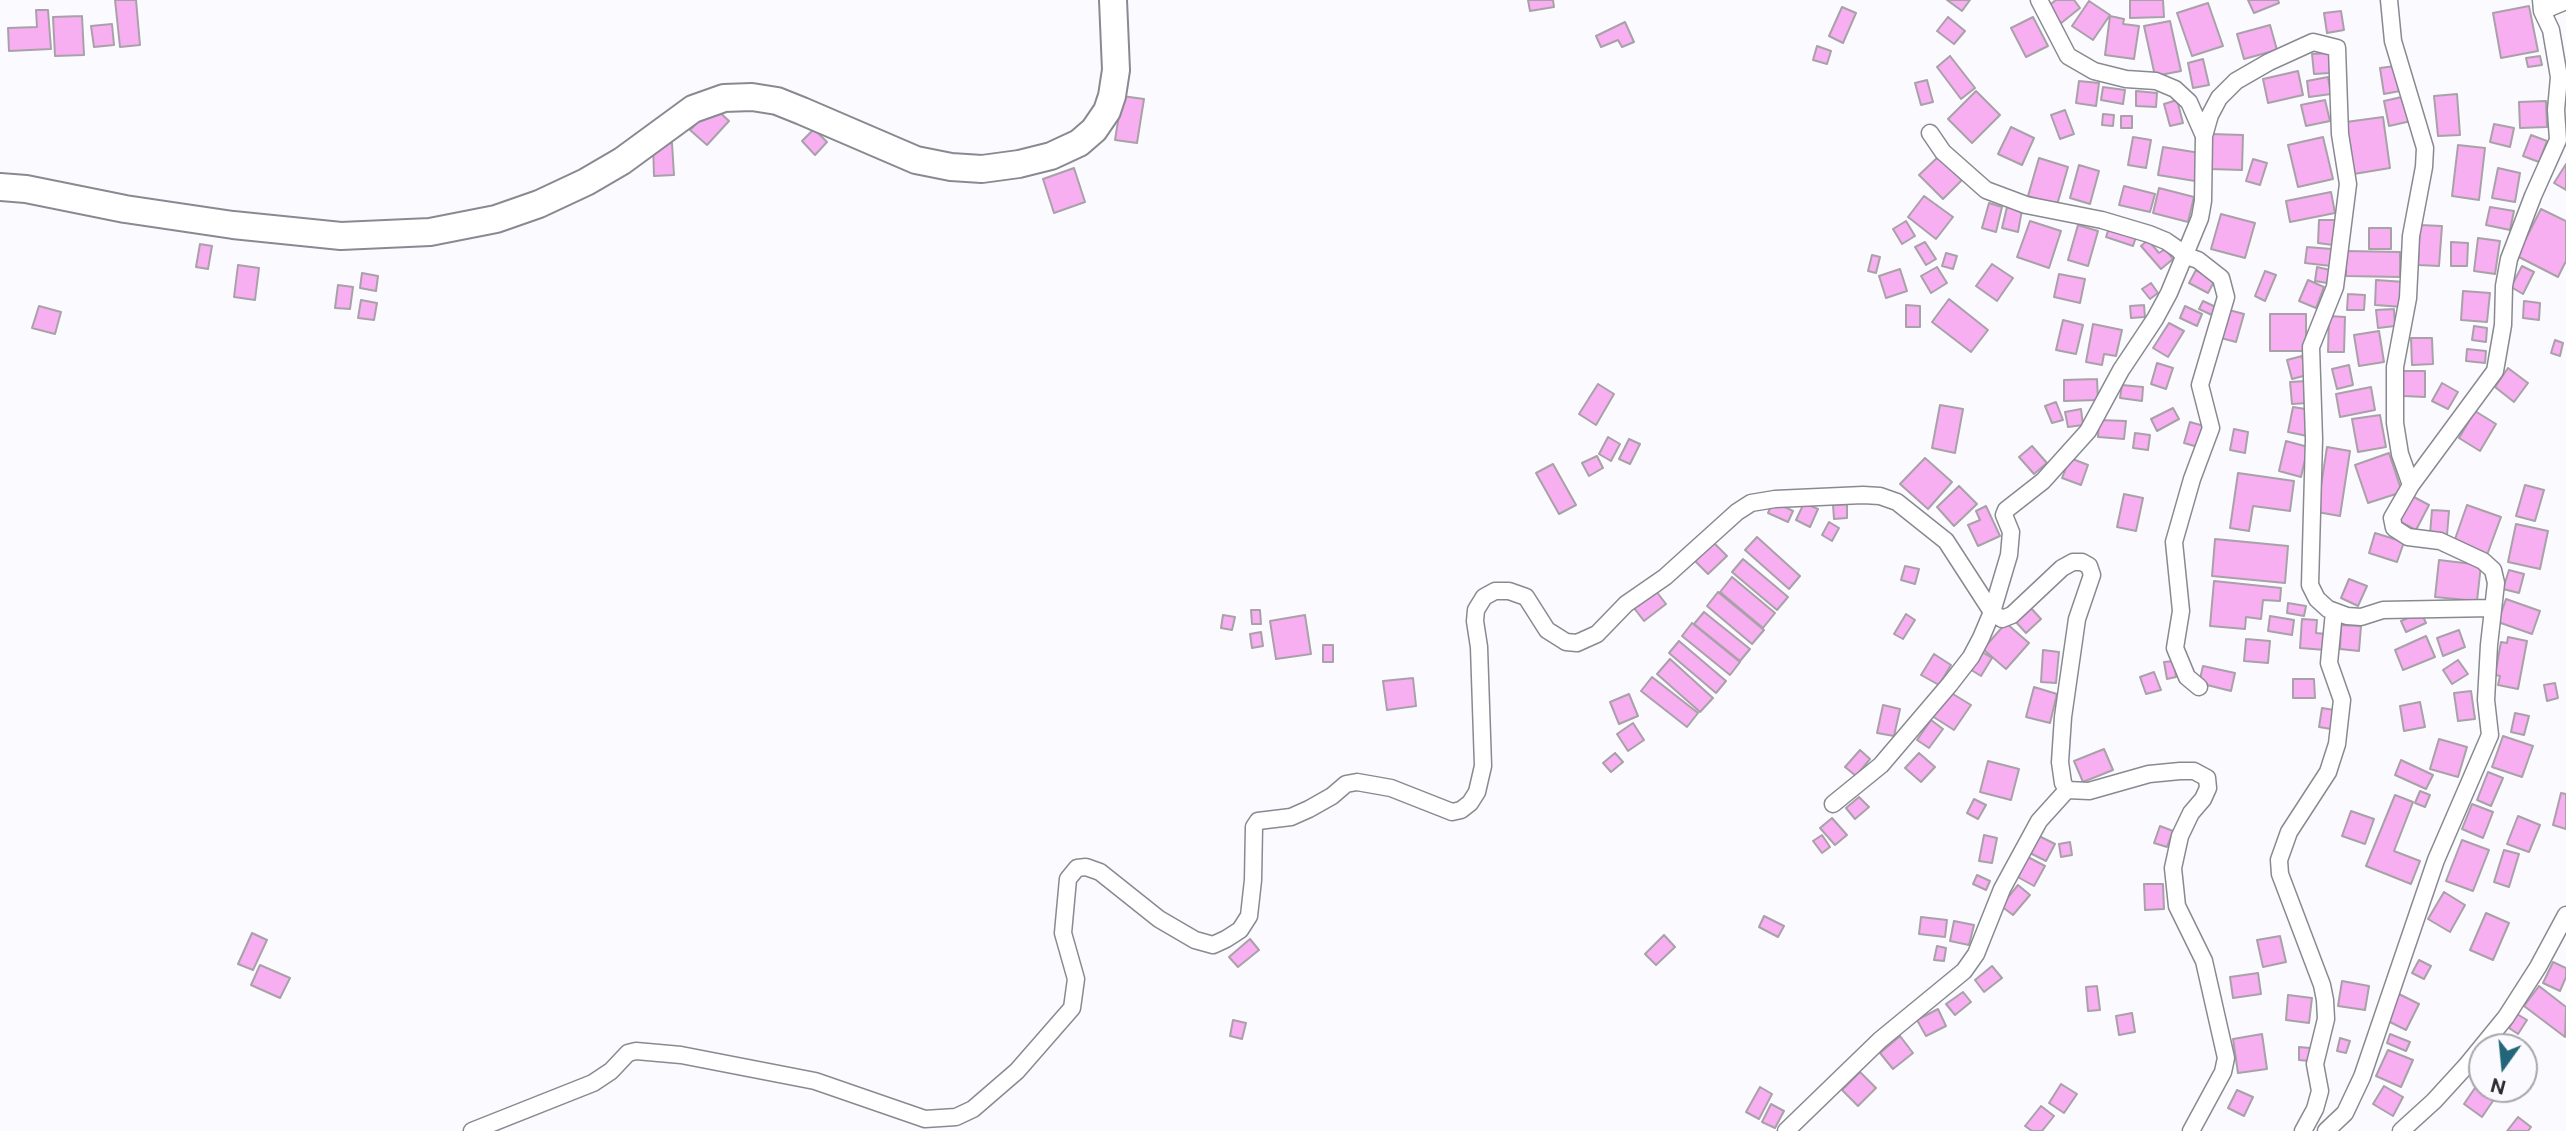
<!DOCTYPE html>
<html>
<head>
<meta charset="utf-8">
<style>
	body { margin:0 }
	#map { position:relative; width:2566px; height:1131px; overflow:hidden; background:#fbfbff; font-family:"Public Sans",sans-serif }
	canvas { display:block }
	.north { position:absolute; left:2468px; top:1033px; width:70px; height:70px; box-sizing:border-box; background:#fbfbff; border:2px solid #a7a7ab; border-radius:50%; rotate:195deg; font-size:19px; font-weight:700; line-height:28px; text-align:center; color:#2a2a2e }
	.north::after { content:''; display:block; margin:auto; width:24px; height:32px; background:#246679; clip-path:polygon(50% 0,100% 100%,50% 72%,0 100%) }
</style>
</head>
<body>
<div id="map">
<canvas width="2566" height="1131"></canvas>
<div class="north">N</div>
</div>
<script>
const c = document.querySelector('canvas').getContext('2d');
c.lineJoin = 'round';
function fill(path, color) {
  c.fillStyle = color;
  c.fill(path, 'evenodd');
}
function poly(rows) {
  const path = new Path2D();
  for (const r of rows) {
    path.moveTo(r[0], r[1]);
    for (let i = 2; i < r.length; i += 2) path.lineTo(r[i], r[i + 1]);
  }
  return path;
}
function strokePath(path, color, width, dash) {
  c.strokeStyle = color;
  c.lineWidth = width;
  c.lineCap = dash ? 'butt' : 'round';
  c.setLineDash(dash || []);
  c.stroke(path);
}
const building = poly([
	[115,0,136,0,140,45,120,47,115,0],
	[1528,0,1553,0,1554,7,1530,11,1528,0],
	[1947,0,1970,0,1962,11,1947,0],
	[2056,0,2074,0,2080,8,2060,24,2047,7,2056,0],
	[2130,0,2163,0,2164,17,2130,18,2130,0],
	[2248,0,2278,0,2279,3,2254,13,2248,0],
	[2089,1,2110,15,2093,40,2072,26,2089,1],
	[2208,3,2223,46,2192,56,2177,13,2208,3],
	[2529,6,2538,51,2501,58,2493,13,2529,6],
	[1842,7,1856,13,1843,43,1829,36,1842,7],
	[36,10,48,10,51,49,9,51,8,28,37,27,36,10],
	[2341,11,2344,30,2327,33,2324,13,2341,11],
	[82,16,84,55,55,56,53,17,82,16],
	[2110,16,2124,19,2123,24,2139,26,2134,59,2105,55,2110,16],
	[1948,17,1965,31,1954,44,1937,31,1948,17],
	[2033,17,2048,46,2026,57,2011,28,2033,17],
	[2170,21,2181,71,2155,76,2144,26,2170,21],
	[1625,22,1634,42,1622,47,1618,40,1601,47,1596,36,1625,22],
	[112,24,114,45,94,47,91,26,112,24],
	[2270,25,2277,50,2244,59,2237,34,2270,25],
	[1817,46,1831,51,1827,64,1813,60,1817,46],
	[2329,53,2330,73,2314,74,2312,54,2329,53],
	[1950,56,1975,88,1961,99,1937,67,1950,56],
	[2540,56,2542,65,2528,67,2526,58,2540,56],
	[2203,59,2209,85,2193,88,2188,63,2203,59],
	[2395,66,2400,91,2384,94,2380,68,2395,66],
	[2298,71,2303,95,2268,103,2263,79,2298,71],
	[2328,77,2331,94,2309,97,2307,81,2328,77],
	[1927,80,1933,102,1921,105,1915,83,1927,80],
	[2079,81,2099,83,2096,106,2076,103,2079,81],
	[2103,87,2125,90,2123,104,2101,100,2103,87],
	[1976,91,2000,115,1972,143,1948,119,1976,91],
	[2136,91,2157,93,2156,107,2136,106,2136,91],
	[2457,94,2460,135,2438,136,2434,96,2457,94],
	[1122,96,1144,99,1137,143,1115,140,1122,96],
	[2406,96,2411,121,2389,126,2384,101,2406,96],
	[2177,100,2183,123,2170,126,2164,104,2177,100],
	[2325,100,2330,121,2306,126,2301,105,2325,100],
	[2546,101,2547,127,2520,128,2519,102,2546,101],
	[713,106,729,121,707,145,690,130,713,106],
	[2065,110,2074,134,2060,139,2051,115,2065,110],
	[2103,114,2114,115,2113,126,2102,125,2103,114],
	[2121,116,2132,116,2132,128,2121,128,2121,116],
	[2383,117,2390,168,2354,174,2346,122,2383,117],
	[2494,124,2514,128,2510,147,2490,142,2494,124],
	[2011,127,2034,138,2022,165,1998,154,2011,127],
	[814,129,827,142,815,155,802,141,814,129],
	[2211,134,2243,135,2242,170,2210,169,2211,134],
	[2531,135,2547,141,2539,162,2523,156,2531,135],
	[2133,137,2151,140,2146,168,2128,165,2133,137],
	[2323,137,2333,179,2298,187,2288,145,2323,137],
	[672,143,674,175,654,176,653,144,672,143],
	[2458,145,2485,148,2479,200,2452,196,2458,145],
	[2163,147,2200,153,2195,181,2158,175,2163,147],
	[1938,157,1962,180,1943,199,1919,175,1938,157],
	[2039,158,2068,167,2057,205,2028,196,2039,158],
	[2253,159,2267,163,2260,185,2246,181,2253,159],
	[2566,164,2566,190,2554,183,2566,164],
	[2079,165,2099,171,2090,204,2070,198,2079,165],
	[1074,168,1085,202,1054,213,1043,179,1074,168],
	[2498,168,2520,173,2515,202,2492,198,2498,168],
	[2124,186,2155,194,2150,212,2119,205,2124,186],
	[2159,188,2194,197,2188,222,2153,213,2159,188],
	[2331,192,2335,213,2290,222,2286,201,2331,192],
	[1924,196,1953,217,1936,239,1908,217,1924,196],
	[1989,203,2002,207,1996,232,1982,228,1989,203],
	[2007,207,2022,210,2018,232,2002,228,2007,207],
	[2490,207,2514,211,2510,230,2486,225,2490,207],
	[2541,209,2566,221,2566,261,2558,277,2517,256,2541,209],
	[2221,214,2255,223,2245,258,2211,249,2221,214],
	[2319,220,2335,220,2333,245,2318,243,2319,220],
	[1906,221,1915,236,1902,244,1893,229,1906,221],
	[2030,221,2061,231,2049,268,2017,257,2030,221],
	[2078,225,2098,231,2088,266,2068,260,2078,225],
	[2420,225,2442,226,2439,266,2418,265,2420,225],
	[2109,228,2136,237,2133,246,2106,237,2109,228],
	[2369,228,2391,228,2391,249,2369,249,2369,228],
	[2478,238,2500,241,2495,274,2474,271,2478,238],
	[2148,240,2159,253,2165,249,2173,259,2161,269,2141,246,2148,240],
	[1925,242,1936,259,1926,265,1915,247,1925,242],
	[2451,242,2468,243,2467,266,2451,266,2451,242],
	[200,244,212,246,208,269,196,267,200,244],
	[2307,247,2332,249,2331,266,2305,263,2307,247],
	[2346,251,2400,252,2400,277,2346,276,2346,251],
	[1946,253,1957,256,1953,269,1942,266,1946,253],
	[1872,255,1880,257,1876,273,1868,271,1872,255],
	[1992,264,2013,278,1997,301,1976,286,1992,264],
	[238,265,259,268,255,300,234,297,238,265],
	[2522,266,2534,272,2523,294,2511,287,2522,266],
	[1937,267,1947,283,1931,293,1921,276,1937,267],
	[2317,267,2330,270,2327,283,2315,281,2317,267],
	[1900,269,1907,291,1886,298,1879,276,1900,269],
	[2196,270,2215,280,2208,293,2189,283,2196,270],
	[2265,271,2276,275,2265,301,2255,296,2265,271],
	[362,273,378,276,376,291,360,288,362,273],
	[2059,274,2085,279,2080,303,2054,297,2059,274],
	[2308,280,2324,287,2316,308,2299,301,2308,280],
	[2376,280,2405,282,2403,307,2375,305,2376,280],
	[2151,283,2158,293,2150,299,2142,289,2151,283],
	[338,285,353,287,350,309,335,308,338,285],
	[2463,291,2490,293,2487,322,2461,320,2463,291],
	[2348,294,2365,295,2364,310,2347,310,2348,294],
	[1949,299,1988,330,1971,352,1932,322,1949,299],
	[361,300,377,303,374,320,358,318,361,300],
	[2203,301,2218,308,2214,316,2199,309,2203,301],
	[2524,301,2540,303,2539,320,2523,318,2524,301],
	[1906,305,1920,306,1920,327,1906,327,1906,305],
	[2144,305,2145,317,2131,318,2130,306,2144,305],
	[39,306,61,312,55,334,32,328,39,306],
	[2185,306,2202,314,2197,326,2180,318,2185,306],
	[2394,309,2395,326,2378,328,2376,310,2394,309],
	[2229,310,2244,314,2236,342,2221,338,2229,310],
	[2270,314,2306,314,2306,351,2270,351,2270,314],
	[2329,316,2345,317,2344,352,2328,352,2329,316],
	[2063,320,2083,325,2076,354,2056,350,2063,320],
	[2169,323,2184,331,2168,357,2153,348,2169,323],
	[2093,324,2122,330,2116,356,2104,354,2102,365,2086,362,2093,324],
	[2474,326,2487,328,2486,342,2472,340,2474,326],
	[2379,331,2384,362,2359,366,2354,335,2379,331],
	[2411,338,2432,338,2433,364,2412,365,2411,338],
	[2555,340,2563,343,2560,356,2551,353,2555,340],
	[2467,349,2486,351,2485,363,2466,361,2467,349],
	[2302,356,2307,375,2292,379,2287,360,2302,356],
	[2157,363,2173,368,2166,389,2151,384,2157,363],
	[2349,365,2353,385,2337,389,2332,369,2349,365],
	[2508,368,2528,383,2514,402,2495,387,2508,368],
	[2403,371,2425,371,2425,397,2403,396,2403,371],
	[2097,379,2098,400,2064,401,2064,380,2097,379],
	[2306,381,2308,403,2292,404,2290,382,2306,381],
	[2442,383,2458,392,2448,409,2432,401,2442,383],
	[1598,384,1614,394,1596,425,1579,414,1598,384],
	[2122,385,2143,387,2142,401,2120,398,2122,385],
	[2371,387,2375,410,2340,417,2336,394,2371,387],
	[2056,402,2063,420,2052,423,2045,406,2056,402],
	[1940,405,1963,409,1955,453,1932,448,1940,405],
	[2293,407,2312,410,2307,436,2288,432,2293,407],
	[2173,408,2179,419,2157,431,2151,419,2173,408],
	[2081,409,2083,425,2068,427,2065,412,2081,409],
	[2475,411,2496,424,2480,451,2459,438,2475,411],
	[2380,415,2386,447,2358,452,2352,419,2380,415],
	[2099,420,2126,421,2124,439,2098,437,2099,420],
	[2190,422,2204,426,2198,447,2184,443,2190,422],
	[2234,429,2248,432,2245,453,2230,450,2234,429],
	[2135,433,2150,435,2148,450,2133,448,2135,433],
	[1608,437,1620,444,1611,461,1599,454,1608,437],
	[1629,439,1640,444,1630,464,1619,459,1629,439],
	[2286,441,2308,447,2301,477,2279,471,2286,441],
	[2032,446,2047,463,2034,474,2019,457,2032,446],
	[2327,447,2350,451,2340,516,2317,512,2327,447],
	[2389,453,2402,492,2368,503,2355,465,2389,453],
	[1597,456,1603,468,1589,476,1582,463,1597,456],
	[1925,458,1952,482,1928,509,1900,484,1925,458],
	[2070,458,2088,465,2081,485,2062,478,2070,458],
	[1553,464,1576,505,1559,514,1536,473,1553,464],
	[2238,473,2294,481,2290,511,2253,506,2249,531,2230,528,2238,473],
	[2525,485,2544,490,2535,521,2516,516,2525,485],
	[1959,486,1977,504,1954,526,1937,507,1959,486],
	[2124,494,2143,498,2136,531,2117,527,2124,494],
	[2412,496,2429,505,2416,530,2399,521,2412,496],
	[1773,501,1793,511,1788,522,1768,513,1773,501],
	[1804,503,1818,509,1810,527,1796,520,1804,503],
	[1847,504,1847,518,1834,519,1833,505,1847,504],
	[2467,505,2501,517,2487,555,2454,542,2467,505],
	[1986,506,2000,536,1978,546,1968,525,1980,520,1976,511,1986,506],
	[2432,510,2449,511,2447,535,2430,534,2432,510],
	[1829,522,1839,528,1832,541,1822,535,1829,522],
	[2516,524,2548,531,2540,569,2508,562,2516,524],
	[2375,533,2404,542,2397,562,2369,553,2375,533],
	[1757,537,1800,576,1789,589,1745,550,1757,537],
	[2215,539,2288,546,2285,583,2212,576,2215,539],
	[1713,542,1727,556,1708,574,1694,560,1713,542],
	[1743,559,1788,597,1777,610,1732,572,1743,559],
	[2439,560,2481,565,2477,601,2435,597,2439,560],
	[1905,566,1919,569,1915,584,1901,580,1905,566],
	[2509,570,2524,574,2519,593,2503,589,2509,570],
	[1732,577,1775,613,1763,628,1720,592,1732,577],
	[2349,579,2367,586,2358,606,2341,598,2349,579],
	[2214,581,2281,588,2280,601,2263,600,2261,619,2246,617,2245,629,2210,626,2214,581],
	[1656,591,1666,604,1644,621,1634,608,1656,591],
	[1718,592,1764,630,1752,644,1707,606,1718,592],
	[2506,599,2540,611,2532,634,2498,622,2506,599],
	[2288,603,2306,606,2304,616,2287,613,2288,603],
	[2030,607,2041,619,2026,633,2015,621,2030,607],
	[1251,610,1260,610,1261,624,1252,624,1251,610],
	[1704,612,1750,649,1740,661,1694,624,1704,612],
	[2421,612,2426,623,2406,632,2401,621,2421,612],
	[1906,614,1915,620,1903,639,1894,634,1906,614],
	[1223,615,1235,617,1232,630,1221,628,1223,615],
	[1305,615,1311,654,1276,659,1270,621,1305,615],
	[2270,616,2294,620,2292,635,2268,631,2270,616],
	[2302,619,2317,620,2316,633,2326,634,2325,650,2300,648,2302,619],
	[1692,623,1740,662,1730,675,1682,636,1692,623],
	[2006,623,2029,643,2006,669,1983,649,2006,623],
	[2341,625,2361,626,2359,651,2340,649,2341,625],
	[2459,630,2465,647,2443,656,2437,638,2459,630],
	[1261,632,1263,646,1252,648,1250,634,1261,632],
	[2426,636,2435,657,2403,670,2395,650,2426,636],
	[2508,637,2527,641,2518,689,2498,685,2500,676,2495,675,2501,642,2507,643,2508,637],
	[2246,639,2270,641,2268,663,2244,661,2246,639],
	[1679,641,1726,681,1716,693,1669,653,1679,641],
	[1323,645,1333,645,1333,662,1323,662,1323,645],
	[1979,650,1992,658,1981,676,1968,668,1979,650],
	[2043,650,2059,652,2056,683,2041,682,2043,650],
	[1934,654,1951,665,1939,685,1921,675,1934,654],
	[1670,659,1713,698,1700,712,1657,674,1670,659],
	[2458,660,2468,674,2452,684,2443,670,2458,660],
	[2174,661,2176,677,2167,679,2164,662,2174,661],
	[2203,666,2235,673,2231,691,2199,683,2203,666],
	[2154,672,2161,690,2146,694,2140,677,2154,672],
	[1652,677,1698,713,1687,727,1641,691,1652,677],
	[1413,678,1416,706,1387,710,1383,681,1413,678],
	[2293,679,2314,679,2315,698,2293,698,2293,679],
	[2555,683,2558,698,2547,701,2544,685,2555,683],
	[2034,687,2057,694,2050,723,2026,717,2034,687],
	[1948,691,1971,705,1954,730,1932,716,1948,691],
	[2471,691,2475,719,2458,721,2454,693,2471,691],
	[1629,694,1638,716,1619,724,1610,702,1629,694],
	[2420,702,2425,727,2404,731,2400,706,2420,702],
	[1883,705,1900,709,1894,736,1877,733,1883,705],
	[2322,708,2334,710,2331,729,2319,727,2322,708],
	[2515,713,2529,716,2524,735,2511,732,2515,713],
	[1931,720,1943,729,1929,748,1917,740,1931,720],
	[1633,723,1644,740,1628,751,1617,734,1633,723],
	[2503,736,2533,746,2522,777,2492,767,2503,736],
	[2439,739,2467,747,2458,777,2430,769,2439,739],
	[2104,749,2113,770,2083,782,2074,761,2104,749],
	[1860,750,1870,759,1856,776,1845,767,1860,750],
	[1615,753,1623,762,1611,772,1603,763,1615,753],
	[1919,753,1935,767,1921,782,1905,768,1919,753],
	[2401,760,2433,775,2426,789,2395,775,2401,760],
	[1988,761,2019,769,2011,800,1980,792,1988,761],
	[2488,772,2503,778,2491,806,2477,800,2488,772],
	[2420,791,2430,795,2425,807,2415,803,2420,791],
	[2561,793,2566,794,2566,829,2553,825,2561,793],
	[2395,795,2413,802,2394,851,2420,861,2411,884,2366,866,2395,795],
	[1859,797,1869,807,1855,819,1846,808,1859,797],
	[1974,799,1986,805,1978,819,1967,813,1974,799],
	[2472,804,2493,812,2483,838,2462,829,2472,804],
	[2351,811,2374,819,2365,844,2342,836,2351,811],
	[2518,816,2540,825,2529,852,2507,844,2518,816],
	[1832,818,1847,835,1835,845,1820,828,1832,818],
	[2160,826,2173,831,2167,847,2154,843,2160,826],
	[1822,835,1830,847,1822,853,1813,841,1822,835],
	[1984,835,1997,838,1992,863,1979,861,1984,835],
	[2037,835,2055,844,2046,861,2028,852,2037,835],
	[2462,840,2489,850,2473,891,2446,881,2462,840],
	[2070,842,2072,855,2061,857,2059,844,2070,842],
	[2504,850,2519,854,2509,887,2494,882,2504,850],
	[2026,856,2045,866,2034,886,2016,876,2026,856],
	[1977,875,1990,881,1986,890,1973,884,1977,875],
	[2144,884,2163,884,2164,909,2145,910,2144,884],
	[2018,885,2030,895,2013,915,2001,906,2018,885],
	[2444,892,2465,905,2450,932,2428,919,2444,892],
	[2486,913,2509,923,2493,960,2470,950,2486,913],
	[1764,916,1784,926,1778,937,1759,927,1764,916],
	[1921,917,1947,920,1945,937,1919,934,1921,917],
	[1954,921,1974,925,1969,945,1950,941,1954,921],
	[252,933,267,940,253,970,238,964,252,933],
	[1664,935,1675,947,1656,965,1645,954,1664,935],
	[2280,936,2286,962,2263,967,2257,940,2280,936],
	[1250,939,1259,950,1238,967,1229,957,1250,939],
	[1937,946,1946,948,1944,961,1934,960,1937,946],
	[2419,960,2431,966,2424,979,2412,973,2419,960],
	[2553,962,2566,968,2566,977,2560,991,2543,983,2553,962],
	[260,965,290,978,280,998,251,985,260,965],
	[1992,966,2002,978,1984,992,1975,980,1992,966],
	[2258,973,2261,994,2233,998,2230,977,2258,973],
	[2342,981,2369,986,2365,1010,2338,1006,2342,981],
	[2097,986,2100,1010,2088,1011,2086,987,2097,986],
	[2539,986,2566,1007,2565,1037,2524,1006,2539,986],
	[1963,992,1971,1002,1955,1015,1946,1004,1963,992],
	[2399,994,2419,1004,2406,1030,2386,1020,2399,994],
	[2288,995,2312,998,2309,1023,2286,1020,2288,995],
	[1938,1009,1946,1026,1926,1036,1917,1020,1938,1009],
	[2132,1013,2135,1032,2119,1035,2116,1016,2132,1013],
	[2517,1014,2527,1020,2518,1034,2509,1028,2517,1014],
	[1233,1020,1246,1023,1242,1039,1230,1036,1233,1020],
	[2262,1034,2267,1069,2238,1073,2233,1039,2262,1034],
	[2390,1034,2410,1042,2406,1051,2387,1043,2390,1034],
	[1900,1036,1913,1053,1893,1069,1880,1053,1900,1036],
	[2340,1038,2350,1041,2346,1053,2337,1051,2340,1038],
	[2299,1047,2310,1048,2309,1061,2299,1060,2299,1047],
	[2388,1050,2413,1060,2401,1087,2376,1076,2388,1050],
	[1860,1072,1876,1088,1858,1106,1842,1090,1860,1072],
	[2481,1079,2482,1089,2495,1089,2499,1092,2482,1117,2464,1104,2481,1079],
	[2061,1084,2077,1094,2064,1113,2049,1103,2061,1084],
	[2384,1086,2403,1097,2393,1116,2373,1104,2384,1086],
	[1760,1087,1772,1094,1759,1119,1746,1112,1760,1087],
	[2237,1090,2253,1097,2244,1116,2228,1108,2237,1090],
	[1771,1104,1784,1111,1775,1128,1762,1122,1771,1104],
	[2041,1106,2054,1116,2042,1131,2032,1131,2025,1126,2041,1106],
	[2518,1117,2531,1127,2528,1131,2507,1131,2518,1117]
]);
fill(building, '#f7aff1');
strokePath(building, '#a9a1a8', 2);
const minor = poly([
	[2039,0,2068,56,2094,71,2126,79,2156,81,2175,89,2189,102,2204,136],
	[2389,0,2393,41,2425,148,2424,167,2411,236,2408,298,2395,367,2395,423,2400,454,2411,485],
	[2542,11,2566,1],
	[1930,133,1943,152,1986,190,2026,205,2102,220,2149,234,2166,241,2179,250,2183,255,2198,260,2221,278,2226,297,2200,385,2211,428,2192,479,2174,542,2181,611,2175,648,2187,677,2199,687],
	[1833,804,1881,765,1950,684,1971,657,1981,638,1992,612,2009,555,2011,532,2004,515,2006,510,2043,481,2088,431,2121,370,2155,319,2169,293,2200,218,2203,201,2204,136,2210,115,2219,98,2236,81,2269,62,2313,42,2337,48,2340,134,2348,184,2335,287,2311,347,2314,439,2310,585,2317,599,2328,609,2347,616,2361,617,2383,610,2492,608],
	[472,1131,593,1083,611,1071,628,1053,636,1051,681,1055,815,1081,925,1119,956,1117,973,1109,1017,1071,1072,1008,1076,979,1063,933,1068,879,1077,868,1086,867,1100,872,1159,919,1195,940,1213,945,1226,939,1240,930,1249,916,1253,880,1254,827,1258,821,1291,817,1309,809,1332,796,1346,784,1357,782,1391,788,1452,812,1461,810,1470,803,1477,792,1483,766,1479,647,1475,621,1476,610,1484,597,1495,591,1509,591,1526,597,1547,630,1566,642,1577,643,1597,634,1626,604,1665,577,1737,512,1751,503,1775,499,1863,495,1880,496,1897,502,1946,541,1992,612,2002,619,2012,615,2062,568,2073,562,2082,562,2089,566,2092,575,2077,619,2063,717,2060,762,2063,783,2067,790,2089,791,2149,774,2180,771,2194,771,2207,778,2208,788,2203,799,2191,813,2180,836,2173,868,2177,906,2204,961,2226,1058,2223,1072,2191,1131],
	[1786,1131,1880,1040,1964,971,1976,954,2002,889,2039,821,2067,790],
	[2303,1131,2315,1109,2320,1091,2315,1064,2326,1019,2325,1000,2322,985,2280,874,2279,860,2289,832,2328,772,2337,744,2342,700,2329,663,2334,612],
	[2326,1131,2345,1113,2362,1077,2436,860,2490,735,2486,700,2489,645,2496,583,2493,570,2483,561,2440,541,2408,537,2394,528,2392,518,2411,485,2495,371,2503,325,2504,286,2509,259,2533,196,2558,140,2556,110,2559,77,2551,30,2542,11,2541,0],
	[2401,1131,2434,1101,2466,1066,2506,1017,2538,967,2566,915]
]);
const trunk = poly([
	[0,187,26,189,125,209,233,225,341,236,430,232,496,219,539,204,586,182,622,161,693,109,724,98,752,97,777,101,802,111,916,160,951,167,982,169,1019,164,1051,156,1079,143,1094,130,1107,111,1112,96,1116,70,1113,0]
]);
strokePath(minor, '#898992', 19);
strokePath(trunk, '#898992', 30);
strokePath(minor, '#fff', 16);
strokePath(trunk, '#fff', 26);
</script>
</body>
</html>
